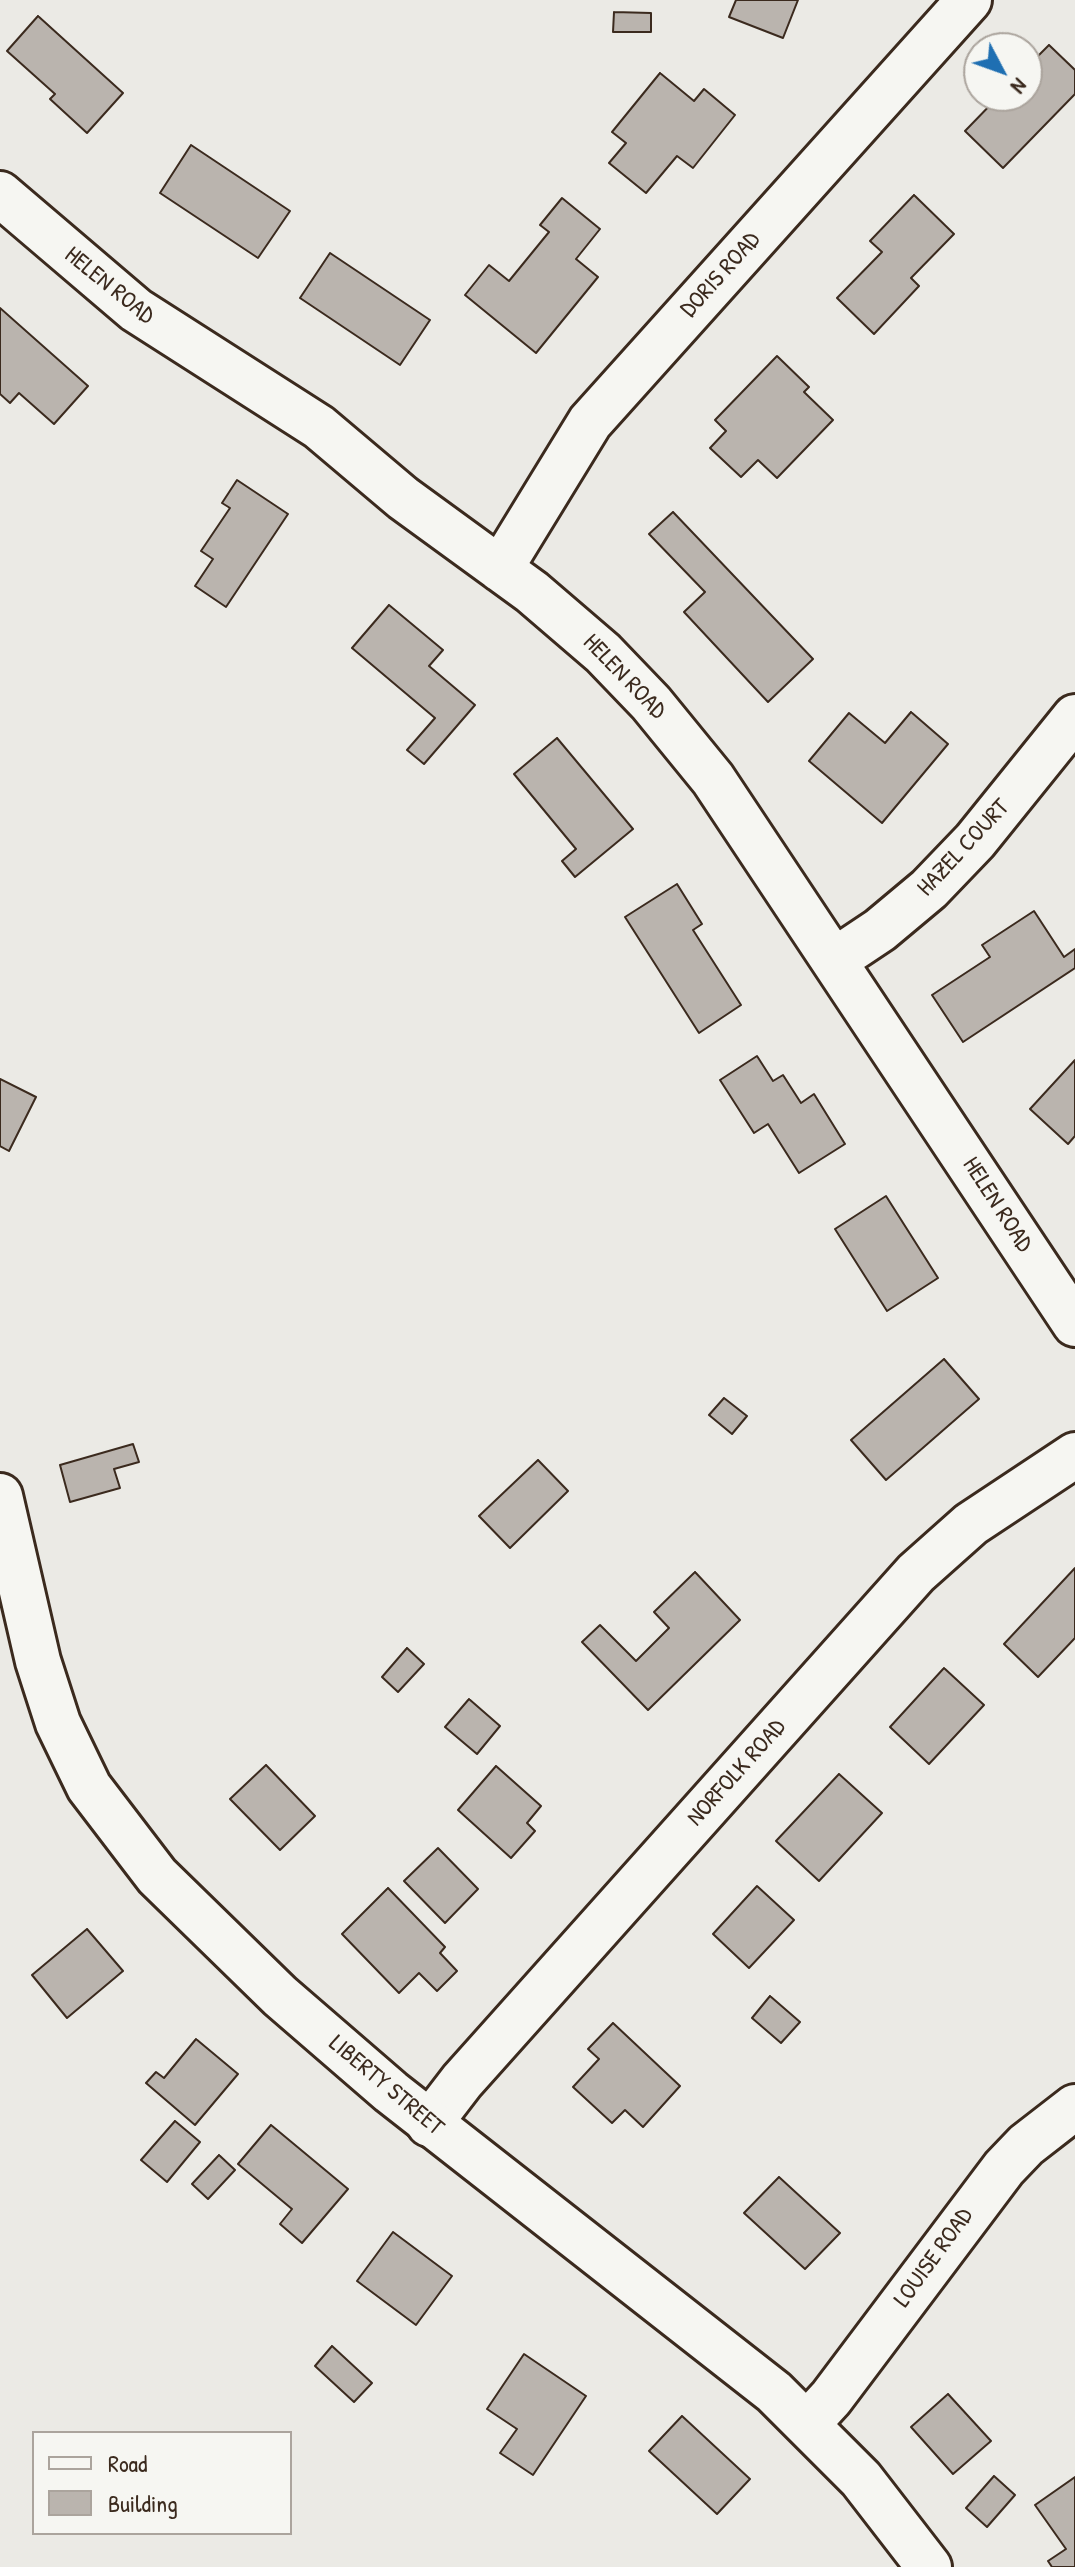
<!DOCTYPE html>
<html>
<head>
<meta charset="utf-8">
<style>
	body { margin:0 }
	#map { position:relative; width:1075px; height:2567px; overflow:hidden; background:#ebeae5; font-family:"Patrick Hand",sans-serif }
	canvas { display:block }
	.legend { position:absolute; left:32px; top:2431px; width:260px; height:104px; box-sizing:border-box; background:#f6f6f2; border:2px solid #aba49d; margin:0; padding:10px 14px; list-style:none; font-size:24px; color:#3b2a1e }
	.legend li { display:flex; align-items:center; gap:16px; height:40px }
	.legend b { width:40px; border:2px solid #aba49d }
	.north { position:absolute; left:963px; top:32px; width:80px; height:80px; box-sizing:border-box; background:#f6f6f2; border:2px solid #aba49d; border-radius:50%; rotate:131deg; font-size:22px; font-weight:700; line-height:32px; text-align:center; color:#3b2a1e }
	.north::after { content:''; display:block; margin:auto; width:28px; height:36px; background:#1f6fb2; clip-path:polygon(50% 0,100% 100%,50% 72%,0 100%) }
</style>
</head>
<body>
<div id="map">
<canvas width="1075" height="2567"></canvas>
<ul class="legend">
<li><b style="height:10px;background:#f6f6f2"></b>Road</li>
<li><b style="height:22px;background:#bab4ae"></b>Building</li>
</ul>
<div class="north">N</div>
</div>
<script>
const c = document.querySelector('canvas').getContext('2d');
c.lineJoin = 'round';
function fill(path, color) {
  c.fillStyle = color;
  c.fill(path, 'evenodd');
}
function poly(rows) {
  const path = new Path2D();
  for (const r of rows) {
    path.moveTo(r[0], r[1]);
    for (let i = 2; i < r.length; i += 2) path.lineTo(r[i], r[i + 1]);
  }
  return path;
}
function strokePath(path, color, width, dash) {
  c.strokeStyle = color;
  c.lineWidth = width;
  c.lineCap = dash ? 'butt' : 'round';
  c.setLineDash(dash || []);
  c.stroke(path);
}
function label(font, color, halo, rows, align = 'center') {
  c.font = font + ' "Patrick Hand",sans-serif';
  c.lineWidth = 8;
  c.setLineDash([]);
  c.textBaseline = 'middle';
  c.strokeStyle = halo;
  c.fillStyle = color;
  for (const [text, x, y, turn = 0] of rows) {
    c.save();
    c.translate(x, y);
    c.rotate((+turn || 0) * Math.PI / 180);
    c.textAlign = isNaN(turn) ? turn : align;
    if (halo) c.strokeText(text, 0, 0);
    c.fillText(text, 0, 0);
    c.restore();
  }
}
const building = poly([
	[736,0,798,0,783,38,729,17,736,0],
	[614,12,651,13,651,32,613,32,614,12],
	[38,16,123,93,87,133,50,99,55,94,7,51,38,16],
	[1049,45,1075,70,1075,94,1003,168,965,131,999,96,1027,96,1027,67,1049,45],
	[660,73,694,101,704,89,735,115,693,168,677,156,646,193,609,163,626,143,612,132,660,73],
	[191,145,290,211,258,258,160,193,191,145],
	[914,195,954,234,911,278,919,286,874,334,837,298,882,252,870,241,914,195],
	[562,198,600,229,576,259,598,277,536,353,465,295,489,265,509,281,549,232,540,225,562,198],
	[330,253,430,320,400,365,300,298,330,253],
	[0,308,88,386,54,424,19,393,10,403,0,394,0,308],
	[777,356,809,387,804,392,833,420,777,478,758,460,741,477,710,448,726,431,715,420,777,356],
	[237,480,288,514,226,607,195,586,213,559,201,551,230,508,222,503,237,480],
	[673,512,813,659,768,702,684,612,705,592,649,534,673,512],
	[389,605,443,650,429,666,475,705,424,764,407,750,435,718,352,648,389,605],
	[911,712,948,744,882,823,809,761,849,713,885,743,911,712],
	[557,738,633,829,575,877,562,861,576,849,514,774,557,738],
	[677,884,702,924,693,930,741,1005,699,1033,625,917,677,884],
	[1034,911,1064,957,1075,949,1075,968,963,1042,932,995,990,957,982,945,1034,911],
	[757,1056,773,1081,783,1075,801,1103,814,1094,845,1144,799,1173,768,1124,754,1133,720,1080,757,1056],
	[1075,1060,1075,1136,1068,1144,1030,1109,1075,1060],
	[0,1079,36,1097,9,1151,0,1146,0,1079],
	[886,1196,938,1278,887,1311,835,1229,886,1196],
	[944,1359,979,1399,886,1480,851,1440,944,1359],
	[724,1398,747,1416,732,1434,709,1415,724,1398],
	[133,1444,139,1462,114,1469,120,1488,70,1502,60,1465,133,1444],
	[538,1460,568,1491,510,1548,479,1516,538,1460],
	[1075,1568,1075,1638,1038,1677,1004,1644,1075,1568],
	[695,1572,740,1620,648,1710,582,1642,600,1625,636,1661,669,1628,654,1612,695,1572],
	[407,1648,424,1664,398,1692,382,1677,407,1648],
	[944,1668,984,1705,929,1764,890,1727,944,1668],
	[469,1699,500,1726,477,1754,445,1727,469,1699],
	[266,1765,315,1816,280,1850,230,1799,266,1765],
	[496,1766,541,1806,527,1823,535,1831,511,1858,458,1810,496,1766],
	[839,1774,882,1813,819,1881,776,1841,839,1774],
	[438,1848,478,1889,445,1923,404,1881,438,1848],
	[757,1886,794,1920,749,1968,713,1934,757,1886],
	[388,1888,445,1947,440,1953,457,1971,437,1991,419,1973,399,1993,342,1934,388,1888],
	[87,1929,123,1971,67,2018,32,1975,87,1929],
	[770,1996,800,2022,781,2043,752,2018,770,1996],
	[613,2023,680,2086,643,2127,625,2110,612,2123,573,2087,599,2059,588,2049,613,2023],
	[196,2039,238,2074,195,2125,146,2083,156,2072,164,2078,196,2039],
	[175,2121,200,2142,167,2182,141,2160,175,2121],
	[271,2125,348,2189,302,2243,280,2224,292,2209,238,2164,271,2125],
	[219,2155,235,2170,208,2199,192,2184,219,2155],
	[779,2177,840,2233,805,2269,744,2213,779,2177],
	[393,2232,452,2276,416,2325,357,2281,393,2232],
	[332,2346,372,2383,354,2402,315,2366,332,2346],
	[524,2354,586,2396,533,2475,500,2453,517,2429,487,2409,524,2354],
	[948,2394,991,2441,953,2474,911,2427,948,2394],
	[682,2416,750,2479,717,2514,649,2451,682,2416],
	[994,2476,1015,2495,987,2527,966,2508,994,2476],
	[1075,2477,1075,2567,1052,2567,1048,2561,1066,2549,1035,2505,1075,2477]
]);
fill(building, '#bab4ae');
strokePath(building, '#3b2a1e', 2);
const minor = poly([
	[0,194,136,310,319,427,403,498,532,592,603,653,651,703,713,779,1075,1324],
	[500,569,590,422,969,0],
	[835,960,880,930,929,889,975,841,1075,717],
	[429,2124,462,2081,916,1573,971,1524,1075,1455],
	[808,2423,831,2398,1004,2168,1026,2145,1075,2107]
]);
const major = poly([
	[0,1496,38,1661,58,1723,89,1787,157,1876,280,1996,391,2092,774,2392,861,2479,929,2567]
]);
strokePath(minor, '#3b2a1e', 50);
strokePath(major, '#3b2a1e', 50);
strokePath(minor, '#f6f6f2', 44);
strokePath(major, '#f6f6f2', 44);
label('24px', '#3b2a1e', '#f6f6f2', [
	["DORIS ROAD",721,275,-48],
	["HELEN ROAD",109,286,39],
	["HELEN ROAD",624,677,46],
	["HAZEL COURT",964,848,-47],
	["HELEN ROAD",997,1205,57],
	["NORFOLK ROAD",737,1773,-48],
	["LIBERTY STREET",386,2086,40],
	["LOUISE ROAD",934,2258,-54]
]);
</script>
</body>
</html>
